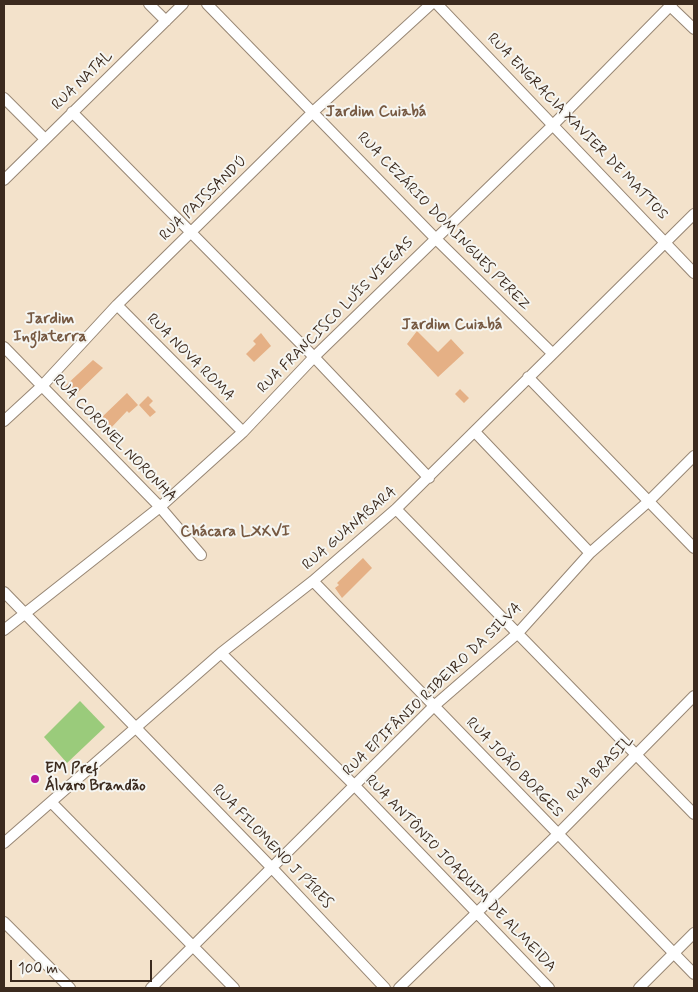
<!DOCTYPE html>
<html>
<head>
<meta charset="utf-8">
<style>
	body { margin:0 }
	#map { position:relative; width:698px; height:992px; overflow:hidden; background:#f3e2cb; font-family:Mynerve,sans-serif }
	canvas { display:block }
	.frame { position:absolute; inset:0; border:5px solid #3b2a1e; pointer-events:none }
	.scale { position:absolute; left:10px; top:960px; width:142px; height:22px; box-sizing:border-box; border:2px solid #3b2a1e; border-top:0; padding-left:6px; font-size:15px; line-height:18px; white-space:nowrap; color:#3b2a1e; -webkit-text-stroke:4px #f6f6f2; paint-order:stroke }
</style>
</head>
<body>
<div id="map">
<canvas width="698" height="992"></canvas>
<div class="frame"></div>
<div class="scale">100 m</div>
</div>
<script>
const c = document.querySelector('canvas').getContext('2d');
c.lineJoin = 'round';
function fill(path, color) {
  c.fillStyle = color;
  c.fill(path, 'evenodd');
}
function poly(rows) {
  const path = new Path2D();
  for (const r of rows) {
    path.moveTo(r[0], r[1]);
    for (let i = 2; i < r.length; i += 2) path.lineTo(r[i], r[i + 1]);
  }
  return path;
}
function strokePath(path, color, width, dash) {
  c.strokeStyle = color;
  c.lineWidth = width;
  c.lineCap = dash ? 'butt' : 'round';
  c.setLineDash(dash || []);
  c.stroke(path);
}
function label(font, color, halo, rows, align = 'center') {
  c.font = font + ' Mynerve,sans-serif';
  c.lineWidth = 4;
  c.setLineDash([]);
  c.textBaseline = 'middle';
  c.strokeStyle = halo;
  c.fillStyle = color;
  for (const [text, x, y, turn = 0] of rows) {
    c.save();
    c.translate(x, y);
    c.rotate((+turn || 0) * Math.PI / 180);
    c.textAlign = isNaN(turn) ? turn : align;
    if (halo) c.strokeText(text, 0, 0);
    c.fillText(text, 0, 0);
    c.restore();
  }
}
fill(poly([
	[80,701,105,727,67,763,44,737]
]), '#9acb7b');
fill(poly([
	[417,331,438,352,451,339,464,353,438,377,407,344],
	[261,333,271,346,254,362,246,354,256,344,253,341],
	[93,360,103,368,72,398,63,388],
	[460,389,469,398,464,403,455,394],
	[127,393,138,405,129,413,127,411,110,429,101,418],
	[148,396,153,401,149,405,156,412,150,417,139,405],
	[363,558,372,568,342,598,335,588,339,585,337,583]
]), '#e5b085');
const street = poly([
	[149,4,166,21],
	[207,4,435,238,552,353],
	[437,4,694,273],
	[670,6,694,29],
	[4,98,45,139],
	[72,112,314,357,429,478],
	[4,180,183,4],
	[117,305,243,432],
	[4,347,160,507,201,555],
	[528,377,694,548],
	[4,421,42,386,117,305,314,111,431,4],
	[475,432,590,553],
	[396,509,694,814],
	[313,581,694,974],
	[4,592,272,868,385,988],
	[4,630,160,507,243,432,314,357,553,125,672,4],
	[221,653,355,786,549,988],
	[51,802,234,988],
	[4,843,221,653,313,581,396,509,694,214],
	[4,922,70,988],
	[151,988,434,706,518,633,590,553,649,501,694,456],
	[399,988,557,835,694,696],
	[639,988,694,933]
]);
strokePath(street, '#978674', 12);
strokePath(street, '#fff', 10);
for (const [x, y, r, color] of [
	[35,779,5,"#b5179e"]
]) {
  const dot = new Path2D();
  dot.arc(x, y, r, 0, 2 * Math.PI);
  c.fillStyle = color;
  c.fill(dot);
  strokePath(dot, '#f6f6f2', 2);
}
label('15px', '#3b2a1e', '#f6f6f2', [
	["RUA NATAL",83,81,-44],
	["RUA ENGRACIA XAVIER DE MATTOS",577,127,46],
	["RUA PAISSANDÚ",204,199,-44],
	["RUA CEZÁRIO DOMINGUES PEREZ",443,222,46],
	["RUA FRANCISCO LUÍS VIEGAS",336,316,-45],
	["RUA NOVA ROMA",190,358,45],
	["RUA CORONEL NORONHA",114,439,46],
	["RUA GUANABARA",350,529,-41],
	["RUA EPIFÂNIO RIBEIRO DA SILVA",433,690,-44],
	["RUA JOÃO BORGES",514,768,46],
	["RUA BRASIL",601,769,-45],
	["RUA FILOMENO J PÍRES",272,847,46],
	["RUA ANTÔNIO JOAQUIM DE ALMEIDA",460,874,46]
]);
label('bold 15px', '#3b2a1e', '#f6f6f2', [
	["EM Pref",45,770],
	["Álvaro Brandão",45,787]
], 'left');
label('bold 16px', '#765942', '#f6f6f2', [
	["Jardim Cuiabá",376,113],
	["Jardim",50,320],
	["Inglaterra",50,338],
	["Jardim Cuiabá",452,326],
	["Chácara LXXVI",235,533]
]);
</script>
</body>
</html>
